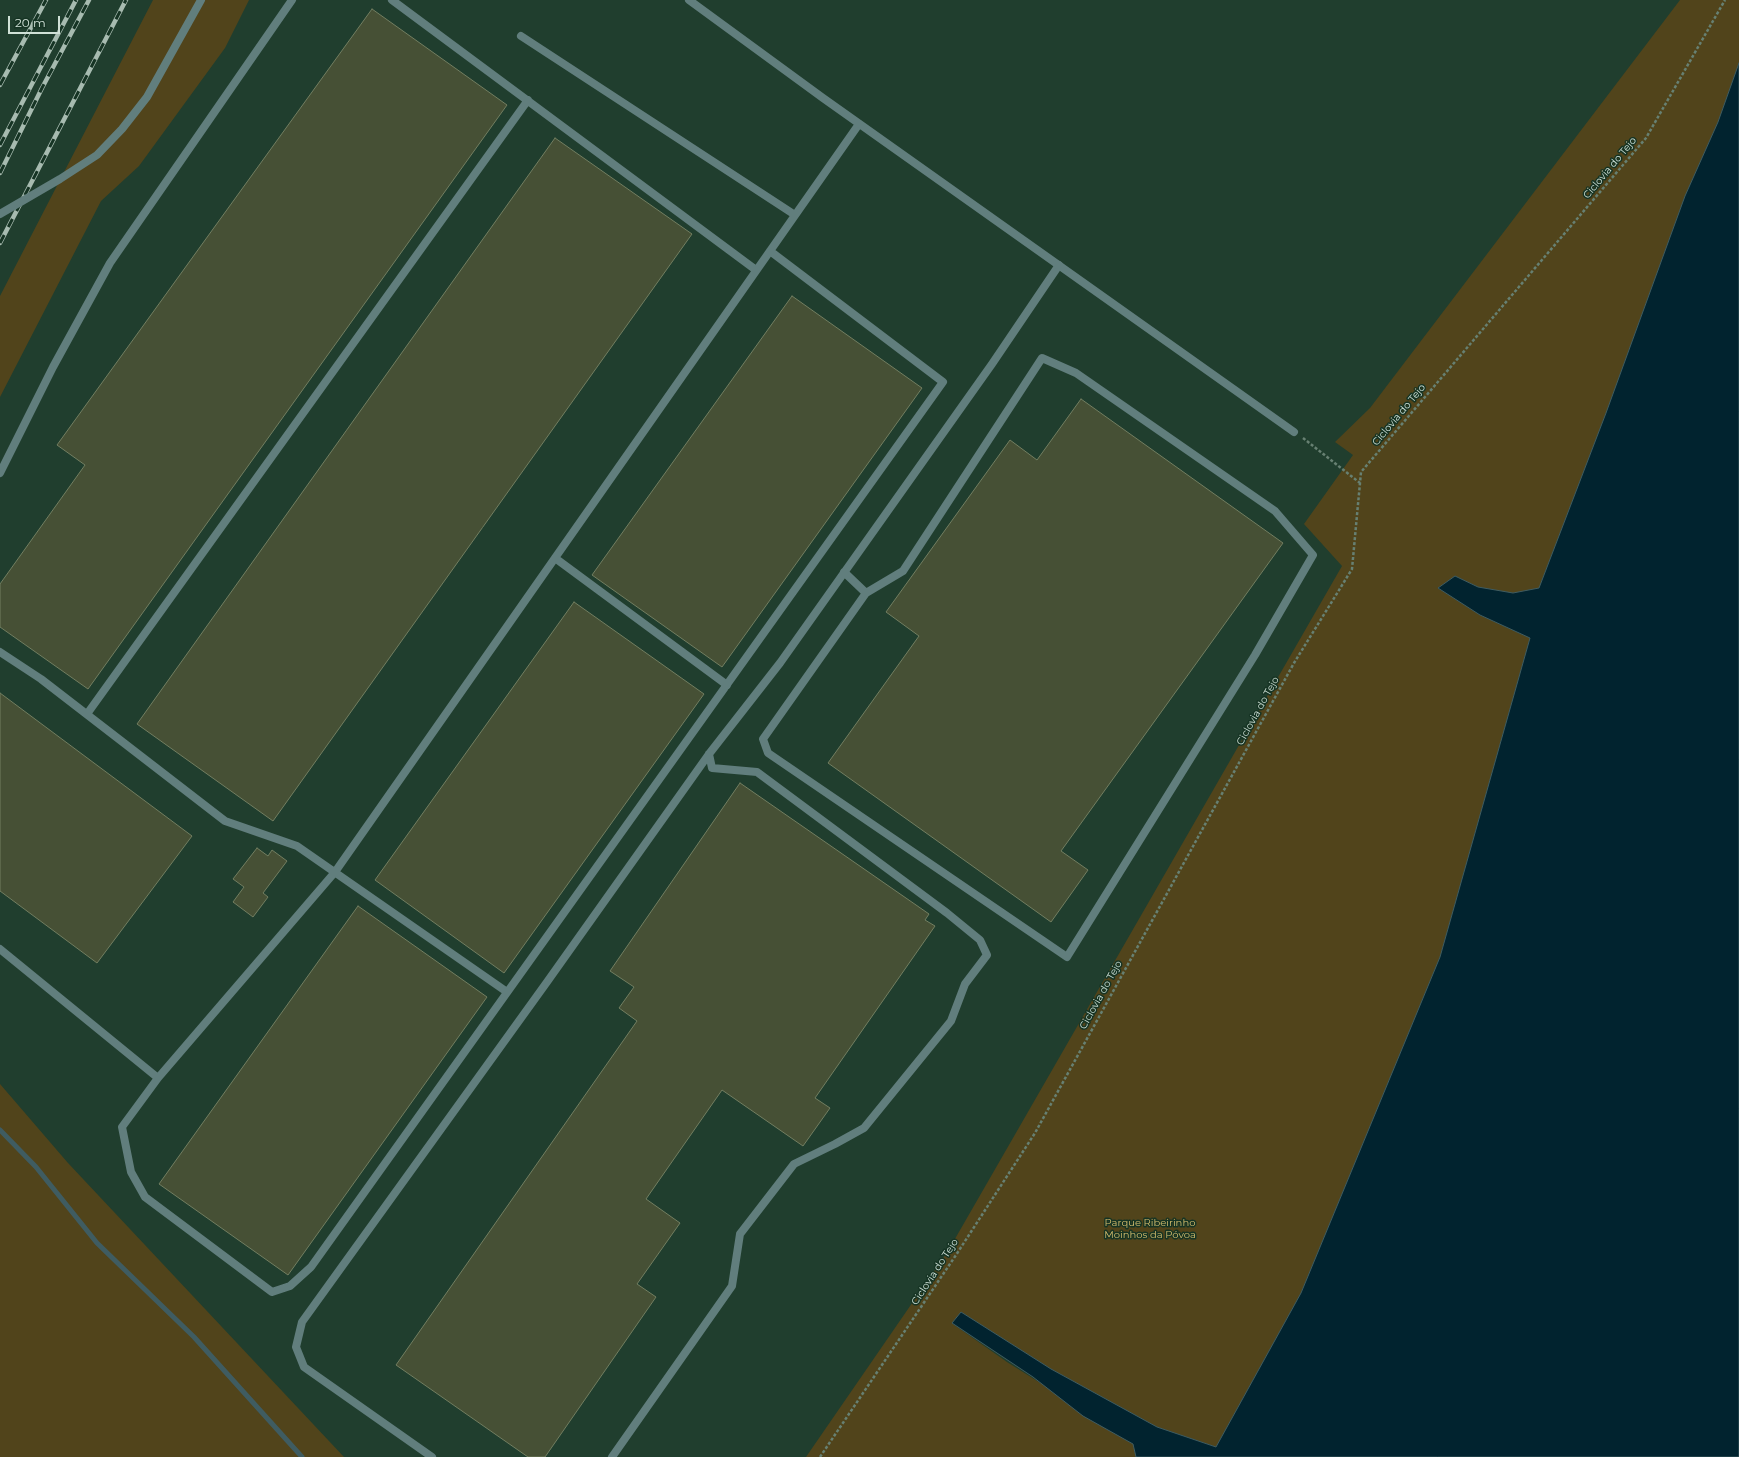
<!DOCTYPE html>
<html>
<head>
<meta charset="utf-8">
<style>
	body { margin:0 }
	#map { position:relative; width:1739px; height:1457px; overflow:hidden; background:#203e2e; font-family:Montserrat,sans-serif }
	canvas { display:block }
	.scale { position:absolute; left:8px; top:16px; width:52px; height:18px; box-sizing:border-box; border:2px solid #d0e1d7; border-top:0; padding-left:5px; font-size:12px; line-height:14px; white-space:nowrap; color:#d0e1d7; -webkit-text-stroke:3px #163424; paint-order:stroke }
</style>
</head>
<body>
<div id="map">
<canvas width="1739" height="1457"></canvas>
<div class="scale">20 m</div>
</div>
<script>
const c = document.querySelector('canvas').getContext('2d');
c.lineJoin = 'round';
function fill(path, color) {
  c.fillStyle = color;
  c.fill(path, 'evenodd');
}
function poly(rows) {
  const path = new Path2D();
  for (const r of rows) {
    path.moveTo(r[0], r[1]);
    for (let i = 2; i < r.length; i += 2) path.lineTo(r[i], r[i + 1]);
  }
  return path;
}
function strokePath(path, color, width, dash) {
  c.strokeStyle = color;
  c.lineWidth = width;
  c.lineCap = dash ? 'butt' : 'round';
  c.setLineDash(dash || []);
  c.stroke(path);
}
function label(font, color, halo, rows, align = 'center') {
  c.font = font + ' Montserrat,sans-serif';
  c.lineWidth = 3;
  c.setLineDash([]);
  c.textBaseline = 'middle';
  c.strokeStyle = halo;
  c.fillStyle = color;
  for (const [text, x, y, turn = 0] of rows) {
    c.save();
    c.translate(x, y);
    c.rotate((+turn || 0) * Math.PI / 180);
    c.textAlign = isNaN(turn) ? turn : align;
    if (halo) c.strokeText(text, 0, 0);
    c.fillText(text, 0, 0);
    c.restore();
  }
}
fill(poly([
	[153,0,249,0,225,48,139,166,101,201,0,397,0,296],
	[1680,0,1739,0,1739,63,1718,122,1685,196,1606,413,1539,588,1513,594,1478,587,1455,576,1438,588,1480,615,1530,638,1440,957,1301,1293,1216,1447,1157,1427,1051,1369,961,1312,953,1324,1007,1362,1158,1457,806,1457,948,1251,1342,566,1304,524,1353,455,1335,442,1370,408],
	[0,1084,68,1163,344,1457,0,1457]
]), '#51441b');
const water = poly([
	[1739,63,1739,1457,1136,1457,1133,1444,1083,1416,1033,1377,952,1323,961,1312,1051,1369,1157,1427,1216,1447,1301,1293,1440,957,1530,638,1480,615,1438,588,1455,576,1478,587,1513,593,1539,588,1606,413,1685,196,1718,122,1739,63]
]);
fill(water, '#01232f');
strokePath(water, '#3f5c61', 1);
strokePath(poly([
	[0,1130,36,1167,97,1243,194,1337,302,1457]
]), '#3f5c61', 5);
const building = poly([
	[372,9,507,105,88,689,0,627,0,584,85,465,57,445,372,9],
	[555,138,692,234,273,821,137,724,555,138],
	[792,296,922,388,722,667,592,575,792,296],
	[1081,399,1283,543,1061,851,1088,870,1051,922,828,763,919,636,886,612,1010,440,1037,460,1081,399],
	[574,602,704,694,504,973,375,880,574,602],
	[0,693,192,836,97,963,0,891,0,693],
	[740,783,929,914,925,920,935,926,815,1098,830,1108,803,1146,722,1090,646,1199,680,1223,637,1284,656,1297,545,1457,528,1457,396,1365,637,1021,619,1008,634,987,610,971,740,783],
	[257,848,268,856,272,850,287,861,263,893,268,897,253,917,233,902,244,887,233,879,257,848],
	[358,906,487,997,288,1275,159,1184,358,906]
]);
fill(building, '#465035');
strokePath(building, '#727e61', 1);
strokePath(poly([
	[1303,438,1360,483],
	[820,1457,956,1255,1035,1133,1294,663,1352,569,1361,472,1646,138,1725,0]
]), '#678072', 2.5, [3, 2]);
strokePath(poly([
	[392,0,756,270],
	[521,36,795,215],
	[770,251,943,382,311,1267,290,1286,272,1292,145,1197,131,1172,122,1127,158,1078,335,872,770,251,859,124],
	[0,473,53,367,110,263,292,0],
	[555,558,727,685],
	[844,572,866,593,763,739,768,753,1067,957,1255,655,1313,555,1275,511,1076,373,1042,358,903,571,866,593],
	[0,652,41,679,225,821,297,846,507,992],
	[87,714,528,100],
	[0,949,158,1078],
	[432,1457,304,1367,296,1347,302,1322,547,982,709,754,780,663,992,364,1059,265],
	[612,1457,732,1286,740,1234,794,1164,835,1144,864,1128,951,1021,965,984,987,955,980,940,947,913,757,772,712,768,709,754]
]), '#617e7d', 8);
strokePath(poly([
	[689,0,823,98,1294,432]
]), '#617e7d', 8);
const rail = poly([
	[0,85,46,0],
	[0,145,76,0],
	[0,173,42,88,89,0],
	[0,243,126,0]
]);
strokePath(rail, '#a7bbb0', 4.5);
strokePath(rail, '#163424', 3, [9]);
strokePath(poly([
	[0,214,60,179,97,155,122,129,147,97,201,0]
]), '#617e7d', 8);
label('10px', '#d0e1d7', '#163424', [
	["Ciclovia do Tejo",1610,168,-50],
	["Ciclovia do Tejo",1399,415,-50],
	["Ciclovia do Tejo",1258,711,-61],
	["Ciclovia do Tejo",1101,995,-61],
	["Ciclovia do Tejo",935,1272,-57]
]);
label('10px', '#d7be6d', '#163424', [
	["Parque Ribeirinho",1150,1223],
	["Moinhos da Póvoa",1150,1235]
]);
</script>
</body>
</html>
